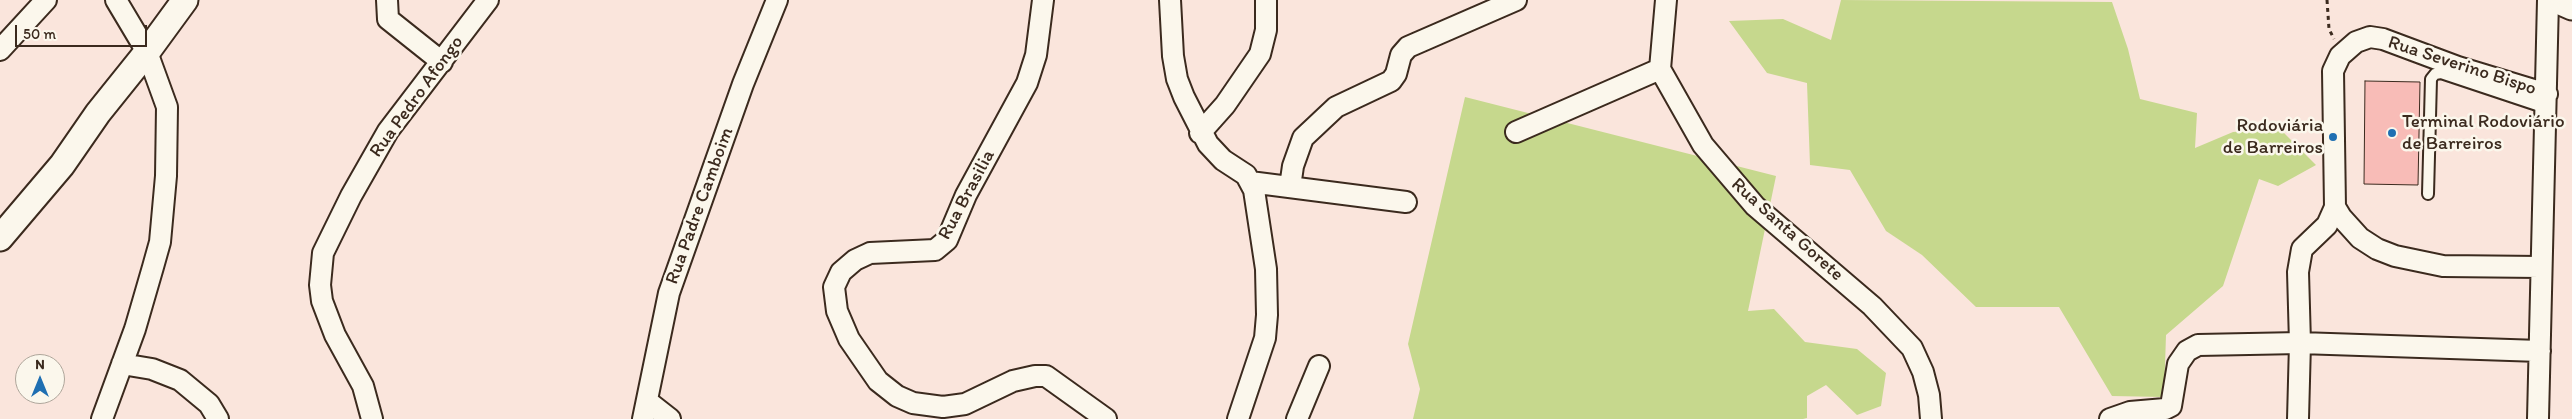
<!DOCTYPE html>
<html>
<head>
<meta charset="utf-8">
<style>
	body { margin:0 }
	#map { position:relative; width:2572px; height:419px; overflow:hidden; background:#fae5dc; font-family:Itim,sans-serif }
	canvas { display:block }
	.north { position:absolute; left:15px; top:354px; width:50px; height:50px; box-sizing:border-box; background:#fbf7ec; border:1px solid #aea59a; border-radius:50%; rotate:0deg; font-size:14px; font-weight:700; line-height:20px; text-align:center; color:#3b2a1e }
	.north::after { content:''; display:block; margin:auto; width:18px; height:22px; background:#1f6fb2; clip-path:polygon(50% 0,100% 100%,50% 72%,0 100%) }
	.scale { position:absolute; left:15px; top:25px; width:132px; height:22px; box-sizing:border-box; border:2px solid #3b2a1e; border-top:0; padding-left:6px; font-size:15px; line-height:18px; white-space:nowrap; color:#3b2a1e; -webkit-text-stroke:4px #fbf7ec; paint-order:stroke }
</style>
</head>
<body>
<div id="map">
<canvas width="2572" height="419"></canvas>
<div class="north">N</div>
<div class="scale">50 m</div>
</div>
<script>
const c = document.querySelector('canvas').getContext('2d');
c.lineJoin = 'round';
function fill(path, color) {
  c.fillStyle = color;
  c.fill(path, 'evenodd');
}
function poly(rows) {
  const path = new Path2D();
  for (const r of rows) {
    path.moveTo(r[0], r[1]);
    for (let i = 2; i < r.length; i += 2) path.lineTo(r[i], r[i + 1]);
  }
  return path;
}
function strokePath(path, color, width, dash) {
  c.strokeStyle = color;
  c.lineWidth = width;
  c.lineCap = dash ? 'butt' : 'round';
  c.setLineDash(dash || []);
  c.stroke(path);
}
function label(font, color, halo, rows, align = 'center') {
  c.font = font + ' Itim,sans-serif';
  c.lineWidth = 5;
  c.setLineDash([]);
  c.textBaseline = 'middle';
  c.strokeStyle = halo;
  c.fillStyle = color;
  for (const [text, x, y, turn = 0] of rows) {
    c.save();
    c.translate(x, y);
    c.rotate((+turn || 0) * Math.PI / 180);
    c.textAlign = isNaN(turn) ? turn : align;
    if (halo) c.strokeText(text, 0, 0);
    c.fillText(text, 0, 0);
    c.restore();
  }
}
fill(poly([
	[1841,0,2112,2,2128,49,2140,99,2197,113,2195,148,2233,132,2280,129,2316,165,2278,186,2259,179,2223,286,2166,335,2164,396,2162,419,2146,419,2164,397,2112,396,2059,307,1976,307,1922,255,1886,231,1850,170,1810,165,1807,83,1767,73,1729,21,1783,19,1831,40],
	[1465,97,1776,176,1748,311,1774,309,1805,342,1857,349,1886,373,1881,406,1857,415,1826,385,1807,396,1807,418,1803,419,1413,419,1420,389,1408,344]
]), '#c6d88d');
const building = poly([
	[2365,81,2420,82,2418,185,2364,184,2365,81]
]);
fill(building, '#f8bcb7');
strokePath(building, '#3b2a1e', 1);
const service = poly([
	[2428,194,2431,79,2435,74,2441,73,2546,108]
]);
const minor = poly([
	[387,0,388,19,442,62],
	[1043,0,1036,55,1027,83,966,195,947,240,935,250,870,253,855,260,841,272,834,287,837,311,849,339,878,381,897,396,913,403,943,407,965,404,1013,381,1035,376,1046,376,1106,419],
	[1170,0,1173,56,1177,79,1184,97,1208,144,1223,160,1246,175,1254,190,1266,269,1267,315,1265,338,1238,419],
	[1666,0,1660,69,1703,145,1755,206,1872,306,1912,348,1923,372,1929,395,1931,419],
	[0,50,46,0],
	[1516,132,1660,69],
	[1200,133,1225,105,1260,54,1266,30,1266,0],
	[1250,182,1406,202],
	[1290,187,1293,166,1303,138,1336,107,1391,81,1396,74,1401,55,1408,47,1516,0],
	[2335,207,2341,217,2360,238,2377,249,2395,256,2443,266,2540,267],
	[122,364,152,369,180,380,209,404,218,419],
	[647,401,670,419],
	[102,419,135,329,153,267,160,242,166,176,167,107,147,52,116,0],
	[372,419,363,386,335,335,322,301,320,285,323,253,351,196,388,131,488,0],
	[643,419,669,293,743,84,777,0],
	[1297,419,1319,366],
	[2110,419,2130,412,2165,409,2171,406,2178,364,2187,351,2198,345,2300,343,2540,351],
	[2298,419,2300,343,2298,272,2302,249,2327,225,2335,207,2333,71,2340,56,2356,42,2370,37,2383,39,2458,67,2547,94],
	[2538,419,2548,0]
]);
const tertiary = poly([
	[2556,0,2572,7],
	[0,238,62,165,98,113,147,52,185,0]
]);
strokePath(service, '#3b2a1e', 14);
strokePath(minor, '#3b2a1e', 24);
strokePath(tertiary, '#3b2a1e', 29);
strokePath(poly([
	[2327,0,2329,29,2334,39]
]), '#3b2a1e', 3, [4, 4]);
strokePath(service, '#fbf7ec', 10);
strokePath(minor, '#fbf7ec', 20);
strokePath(tertiary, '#fbf7ec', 25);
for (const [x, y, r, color] of [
	[2392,133,5,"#1f6fb2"],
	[2333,137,5,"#1f6fb2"]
]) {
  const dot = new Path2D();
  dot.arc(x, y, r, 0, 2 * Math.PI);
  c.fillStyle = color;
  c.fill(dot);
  strokePath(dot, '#fbf7ec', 2);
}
label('19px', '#3b2a1e', '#fbf7ec', [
	["Rua Severino Bispo",2462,66,18],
	["Rua Pedro Afongo",417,97,-54],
	["Rua Brasilia",967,195,-62],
	["Rua Padre Camboim",700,206,-70],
	["Rua Santa Gorete",1787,230,42]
]);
label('19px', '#3b2a1e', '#fbf7ec', [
	["Terminal Rodoviário",2402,122],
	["de Barreiros",2402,144],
	["Rodoviária",2323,126,"right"],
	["de Barreiros",2323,148,"right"]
], 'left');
</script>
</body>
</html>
